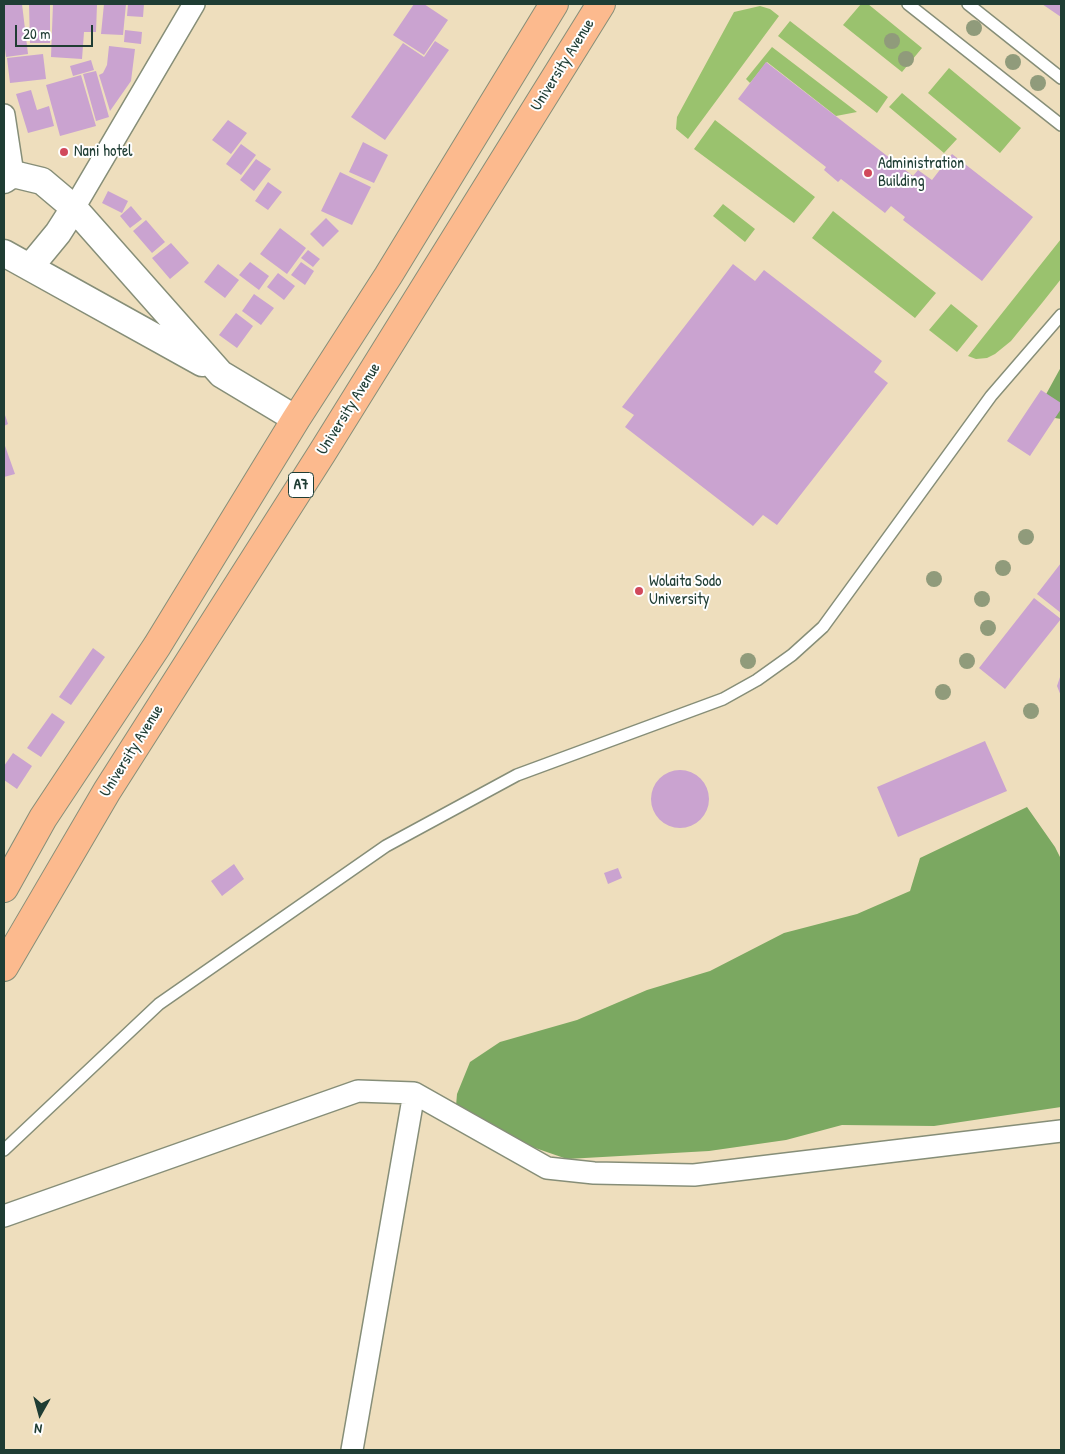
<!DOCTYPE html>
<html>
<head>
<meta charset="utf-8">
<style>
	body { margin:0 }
	#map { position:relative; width:1065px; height:1454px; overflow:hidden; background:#eedebd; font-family:"Patrick Hand",sans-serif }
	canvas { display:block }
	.frame { position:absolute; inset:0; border:5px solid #1f3d34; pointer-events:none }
	.north { position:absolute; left:15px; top:1389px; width:50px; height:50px; -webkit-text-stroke:4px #fff; paint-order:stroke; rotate:187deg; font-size:14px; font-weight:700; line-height:20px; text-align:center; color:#1f3d34 }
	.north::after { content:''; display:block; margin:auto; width:18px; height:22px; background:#1f3d34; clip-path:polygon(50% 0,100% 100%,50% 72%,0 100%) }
	.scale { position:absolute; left:15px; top:25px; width:78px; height:22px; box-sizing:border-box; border:2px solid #1f3d34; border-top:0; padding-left:6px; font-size:15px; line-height:18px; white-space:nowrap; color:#1f3d34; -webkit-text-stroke:4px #fff; paint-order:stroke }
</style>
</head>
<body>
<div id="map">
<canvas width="1065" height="1454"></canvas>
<div class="frame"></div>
<div class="north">N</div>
<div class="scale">20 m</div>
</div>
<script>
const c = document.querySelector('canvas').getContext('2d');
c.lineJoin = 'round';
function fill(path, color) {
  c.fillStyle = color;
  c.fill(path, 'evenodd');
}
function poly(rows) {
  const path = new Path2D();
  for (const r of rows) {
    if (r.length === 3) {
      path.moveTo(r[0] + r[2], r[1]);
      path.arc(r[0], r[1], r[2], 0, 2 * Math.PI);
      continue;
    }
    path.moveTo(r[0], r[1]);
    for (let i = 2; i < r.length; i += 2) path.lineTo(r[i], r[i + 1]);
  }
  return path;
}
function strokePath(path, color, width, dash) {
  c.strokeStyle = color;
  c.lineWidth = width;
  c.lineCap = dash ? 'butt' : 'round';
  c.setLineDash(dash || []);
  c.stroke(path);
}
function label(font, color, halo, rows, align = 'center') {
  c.font = font + ' "Patrick Hand",sans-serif';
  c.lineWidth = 4;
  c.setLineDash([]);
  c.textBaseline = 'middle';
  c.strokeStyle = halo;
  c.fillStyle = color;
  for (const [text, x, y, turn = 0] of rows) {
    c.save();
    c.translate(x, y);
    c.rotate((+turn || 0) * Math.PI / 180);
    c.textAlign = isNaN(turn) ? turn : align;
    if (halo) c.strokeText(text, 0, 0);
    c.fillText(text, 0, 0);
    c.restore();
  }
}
fill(poly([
	[861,4,868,4,922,48,902,72,843,25],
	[760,6,770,9,779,16,688,139,676,129,677,117,734,12],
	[790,21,888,97,877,113,778,36],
	[772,47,857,112,836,116,767,62,750,83,746,79],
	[949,68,1021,128,1000,153,928,93],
	[902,93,957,139,944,153,889,107],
	[715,120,815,197,794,223,694,149],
	[723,204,755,229,745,242,713,216],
	[833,211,936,293,915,318,812,238],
	[1061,239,1061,279,1042,303,1011,341,995,354,987,358,976,359,968,356],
	[951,304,978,326,957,352,929,330]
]), '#9ac26e');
fill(poly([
	[1061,367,1061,419,1055,418,1044,398],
	[1027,807,1055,847,1061,859,1061,1107,934,1126,842,1125,786,1140,709,1151,567,1159,515,1141,456,1106,457,1094,470,1062,500,1042,577,1020,647,990,710,971,784,933,857,914,910,891,920,858]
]), '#7ba861');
fill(poly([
	[4,4,22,4,28,54,6,57,4,40],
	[29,4,50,4,50,43,30,43],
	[53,4,97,4,96,32,84,32,82,59,51,57],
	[104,4,126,4,123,35,101,34],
	[128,4,144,4,143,17,127,16],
	[414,4,424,4,448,20,424,55,393,35],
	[1042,4,1061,4,1061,17],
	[125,30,142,32,141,44,124,42],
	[435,41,449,50,385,140,351,117,403,43,424,57],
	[109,46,135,49,131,81,110,111,99,75,103,73,107,65],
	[43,54,46,79,10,83,7,58],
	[91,60,94,70,73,76,70,66],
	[766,62,913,176,918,170,932,180,952,154,1033,217,982,281,903,220,905,217,891,206,885,213,841,179,838,182,824,170,826,167,738,99],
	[96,71,109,117,96,121,83,74],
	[81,75,96,126,60,136,46,85],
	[31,90,37,110,49,106,54,126,28,133,16,94],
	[228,120,247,133,231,154,212,140],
	[363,142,388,155,374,183,349,172],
	[241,144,256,155,241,175,226,164],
	[256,159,271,169,254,191,240,180],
	[340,172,371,187,352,225,321,211],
	[268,182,282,192,268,210,255,201],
	[108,191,128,201,122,213,102,203],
	[131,206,142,219,130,228,120,216],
	[326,218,339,231,323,247,310,234],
	[146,220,165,242,152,253,133,231],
	[280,228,306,248,287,274,260,254],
	[171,243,189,263,170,279,152,258],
	[308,250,320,259,313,267,301,258],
	[250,262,269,276,259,290,239,275],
	[301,262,314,271,305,285,291,275],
	[218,264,239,280,225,298,204,282],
	[733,264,755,281,764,270,882,361,874,372,888,383,777,525,763,515,753,526,625,427,634,415,622,407],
	[278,273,295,286,284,300,267,287],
	[254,294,274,308,261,325,242,311],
	[236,313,253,326,237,348,219,335],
	[1041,390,1061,403,1061,409,1030,456,1007,441],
	[4,412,8,424,4,426],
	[4,443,15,474,4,477],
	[1061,563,1061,613,1037,594],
	[1034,598,1061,619,1005,689,979,668],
	[93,648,105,657,71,705,59,697],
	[1061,674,1061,696,1057,686],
	[52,713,65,722,41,757,27,748],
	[985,741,1007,791,898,837,877,787],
	[13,753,32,766,17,789,4,780,4,766],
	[680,799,29],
	[234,864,244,879,222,896,211,881],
	[618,868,622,878,608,884,604,873]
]), '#caa3d0');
const service = poly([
	[908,4,1061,125],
	[968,4,1061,78],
	[4,1150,159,1004,386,846,517,775,723,699,757,680,792,655,823,627,991,396,1061,315]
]);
const minor = poly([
	[4,115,13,174],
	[74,208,194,4],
	[4,1216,358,1091,414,1093,547,1168,594,1173,694,1175,1061,1131],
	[352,1450,414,1093]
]);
const tertiary = poly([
	[4,180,13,174,42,181,74,208,58,233,30,267],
	[74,208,221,374,296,419],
	[4,253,202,363]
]);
const trunk = poly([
	[4,888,43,818,157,646,296,419,388,276,554,4],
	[4,967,107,791,322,453,601,4]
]);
strokePath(service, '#868e78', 14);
strokePath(minor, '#868e78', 24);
strokePath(tertiary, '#868e78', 29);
strokePath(trunk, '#868e78', 30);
strokePath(service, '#fff', 11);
strokePath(minor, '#fff', 21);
strokePath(tertiary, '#fff', 26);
strokePath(trunk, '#fcba8e', 28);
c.fillStyle = '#909b7b';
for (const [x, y] of [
	[974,28],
	[892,41],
	[906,59],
	[1013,62],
	[1038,83],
	[1026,537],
	[1003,568],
	[934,579],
	[982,599],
	[988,628],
	[748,661],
	[967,661],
	[943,692],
	[1031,711]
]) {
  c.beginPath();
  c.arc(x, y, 8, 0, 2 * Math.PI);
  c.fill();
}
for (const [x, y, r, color] of [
	[64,152,5,"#d1495b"],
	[868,173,5,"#d1495b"],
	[639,591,5,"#d1495b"]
]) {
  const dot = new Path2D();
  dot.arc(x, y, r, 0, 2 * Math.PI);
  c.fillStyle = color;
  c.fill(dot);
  strokePath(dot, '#fff', 2);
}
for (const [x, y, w] of [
	[301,485,25]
]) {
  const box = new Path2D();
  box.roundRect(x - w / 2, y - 12.5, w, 25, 4);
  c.fillStyle = '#fff';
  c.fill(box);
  strokePath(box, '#1f3d34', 1);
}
label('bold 15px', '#1f3d34', null, [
	["A7",301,485]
]);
label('16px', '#1f3d34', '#fff', [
	["University Avenue",563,65,-58],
	["University Avenue",349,409,-58],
	["University Avenue",132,751,-58]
]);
label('16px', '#1f3d34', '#fff', [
	["Nani hotel",74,152],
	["Administration",878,164],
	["Building",878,182],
	["Wolaita Sodo",649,582],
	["University",649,600]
], 'left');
</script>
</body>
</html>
